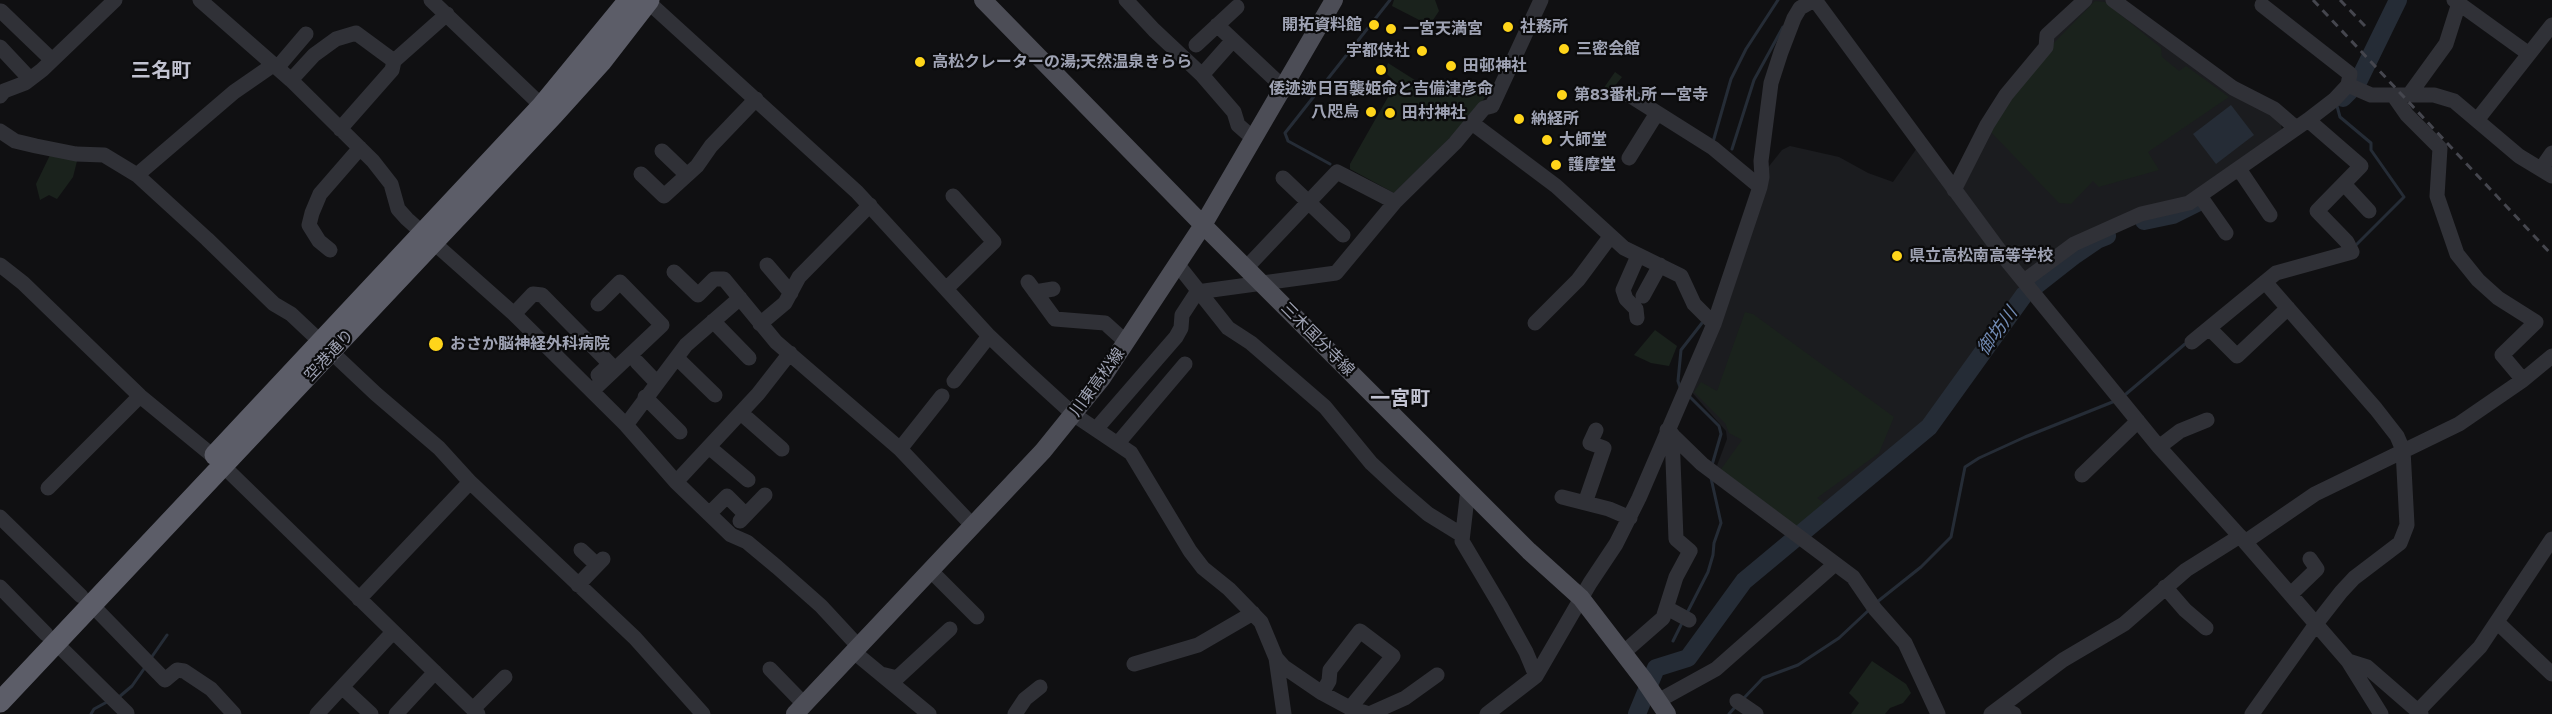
<!DOCTYPE html>
<html>
<head>
<meta charset="utf-8">
<style>
	body { margin:0 }
	canvas { display:block; background:#101012 }
</style>
</head>
<body>
<canvas width="2552" height="714"></canvas>
<script>
const c = document.querySelector('canvas').getContext('2d');
c.lineJoin = 'round';
function fill(path, color) {
  c.fillStyle = color;
  c.fill(path, 'evenodd');
}
function poly(rows) {
  const path = new Path2D();
  for (const r of rows) {
    path.moveTo(r[0], r[1]);
    for (let i = 2; i < r.length; i += 2) path.lineTo(r[i], r[i + 1]);
  }
  return path;
}
function strokePath(path, color, width, dash) {
  c.strokeStyle = color;
  c.lineWidth = width;
  c.lineCap = dash ? 'butt' : 'round';
  c.setLineDash(dash || []);
  c.stroke(path);
}
function label(font, color, halo, rows, align = 'center') {
  c.font = font + ' Commissioner,"Noto Sans JP",sans-serif';
  c.lineWidth = 4.5;
  c.setLineDash([]);
  c.textBaseline = 'middle';
  c.strokeStyle = halo;
  c.fillStyle = color;
  for (const [text, x, y, turn = 0] of rows) {
    c.save();
    c.translate(x, y);
    c.rotate((+turn || 0) * Math.PI / 180);
    c.textAlign = isNaN(turn) ? turn : align;
    if (halo) c.strokeText(text, 0, 0);
    c.fillText(text, 0, 0);
    c.restore();
  }
}
fill(poly([
	[2091,0,2106,0,2280,119,2282,130,2189,201,2138,212,2022,285,1929,423,1798,531,1715,471,1727,439,1726,431,1689,389,1766,170,1782,150,1790,146,1839,157,1868,173,1893,182,1917,148,1954,197,1972,161,2057,31]
]), '#1b1c1f');
fill(poly([
	[1394,0,1435,0,1439,11,1431,23,1427,24,1392,6],
	[2095,1,2105,2,2161,48,2162,57,2179,71,2186,66,2229,97,2148,152,2159,170,2099,187,2093,181,2071,204,2059,203,1990,131,2012,96,2052,45],
	[1388,63,1440,96,1444,95,1453,85,1467,94,1471,93,1482,82,1485,81,1492,86,1492,89,1461,127,1394,193,1350,169,1350,164,1396,83,1385,72],
	[1615,72,1622,77,1613,88,1603,93,1601,92],
	[51,153,78,157,73,177,57,199,49,195,40,200,36,184],
	[1745,312,1753,314,1894,417,1879,453,1817,498,1826,504,1796,529,1719,472,1742,440,1729,433,1725,423,1694,392,1701,382,1717,391],
	[1655,330,1677,346,1669,366,1651,363,1634,355],
	[1872,661,1906,684,1911,693,1903,703,1890,708,1885,714,1851,714,1859,703,1849,693]
]), '#1a221c');
fill(poly([
	[2231,105,2254,135,2216,164,2193,134]
]), '#252c36');
strokePath(poly([
	[2337,106,2340,117,2371,143,2371,150,2404,197,2354,247],
	[1713,142,1731,79,1746,49,1778,0],
	[1732,149,1754,80,1783,27],
	[1330,164,1288,141,1285,133,1390,0],
	[1680,387,1678,381,1681,350,1702,323],
	[2126,394,2185,344],
	[1689,396,1719,426,1721,434,1712,465],
	[1877,602,1921,567,1951,537,1965,467,1979,458,2025,437,2115,401],
	[1687,613,1708,572,1713,555,1714,543,1721,523,1711,478],
	[1673,641,1683,621],
	[151,658,167,635],
	[119,697,132,686,146,666],
	[1743,699,1763,678,1798,665,1839,638,1870,609],
	[91,714,94,709,107,702],
	[1729,714,1736,706]
]), '#252c36', 3);
strokePath(poly([
	[2343,98,2357,84,2398,0],
	[2144,221,2173,215,2197,203],
	[1637,714,1656,668,1688,658,1744,581,1929,427,2024,295,2075,255,2097,240,2107,236]
]), '#252c36', 18);
strokePath(poly([
	[200,0,291,80,373,161,391,184,398,209,407,219,514,314,626,425,676,482,731,535,747,542,777,567,821,606,859,647],
	[431,0,542,106],
	[646,0,857,192,989,336,1027,372,1073,414,1131,453,1190,551,1203,568,1229,589,1261,622,1276,658,1284,714],
	[1126,0,1154,30,1202,75,1234,112,1238,125,1254,139],
	[1815,0,2008,262,2159,447,2245,542,2348,661,2381,714],
	[2113,0,2233,88,2274,109,2296,128],
	[2454,0,2529,54],
	[1,11,52,60],
	[1217,25,1284,88],
	[1196,45,1237,7],
	[0,47,30,79],
	[277,68,306,34],
	[1202,75,1233,40],
	[291,80,314,55,336,39,356,33,394,61,447,14],
	[2348,85,2371,95,2434,95,2454,101,2519,156,2552,176],
	[1629,95,1713,148,1760,187],
	[2393,95,2407,115,2440,148,2437,196,2457,254,2478,280,2498,298,2536,322,2502,355,2523,380],
	[2409,95,2446,44,2459,3],
	[0,96,4,91,25,83,42,70,115,0],
	[2477,120,2552,25],
	[1472,123,1556,186,1624,248,1681,276,1694,304,1714,324],
	[340,129,392,70,394,61],
	[0,131,15,141,36,146,76,154,104,155,137,175,207,239,274,304,291,314,376,394,439,448,470,482,635,638,703,714],
	[662,151,687,175],
	[1629,158,1657,113],
	[2239,169,2270,215],
	[2541,169,2552,153],
	[641,174,664,196,697,166,711,146,756,99],
	[137,175,234,92,273,65],
	[1283,178,1343,235],
	[2344,184,2369,211],
	[1954,190,1987,125,2006,95,2046,47,2047,35,2085,0],
	[2200,196,2226,233],
	[330,250,319,241,309,225,312,213,320,194,360,148],
	[0,265,23,283,140,396,213,456,478,714],
	[767,265,791,293],
	[1178,265,1228,328,1251,343,1325,407,1371,463,1399,489,1428,514,1462,535],
	[1247,267,1337,172,1395,202],
	[674,272,698,295,714,279,724,279,776,342,900,449,973,526],
	[2024,281,2074,244,2141,214,2189,203,2308,120,2334,100,2348,85,2350,74,2262,5],
	[1028,282,1055,319,1105,323,1126,342],
	[946,289,994,242,953,196],
	[1035,292,1053,289],
	[1643,296,1660,265],
	[514,314,533,294,542,295,610,364,598,375],
	[1637,318,1636,309,1626,299,1623,290,1638,256],
	[713,321,749,358],
	[1535,323,1578,280,1610,237],
	[760,324,785,303,799,277,870,205],
	[2209,328,2237,356,2288,308],
	[2192,342,2276,273,2352,252,2347,242,2317,211,2361,166,2308,120],
	[677,358,715,395],
	[637,362,657,383],
	[954,381,989,336],
	[592,391,662,325,620,282,598,304],
	[645,397,680,432],
	[741,413,782,449],
	[626,425,686,345,740,298],
	[1097,428,1176,337,1181,328,1182,315,1197,292,1336,273,1395,202,1455,143,1484,108,1492,106,1541,0],
	[1667,430,1702,464,1853,577,1875,609,1905,643,1938,714],
	[1118,443,1185,364],
	[709,447,748,480],
	[2159,447,2180,431,2207,420],
	[900,449,942,396],
	[2082,475,2138,421],
	[676,482,758,394,790,353],
	[48,488,140,396],
	[1468,489,1462,541,1500,605,1526,652,1536,676],
	[1562,497,1609,509,1630,518],
	[1585,503,1604,448,1590,443,1596,430],
	[709,514,727,496,746,515],
	[0,517,81,596],
	[740,521,765,495],
	[2245,542,2315,494,2459,424,2523,380,2552,356],
	[581,550,597,565],
	[931,571,977,617],
	[578,585,603,559],
	[0,587,46,634],
	[2165,587,2185,610,2206,628],
	[2291,594,2317,569,2310,559],
	[359,599,470,482],
	[92,605,165,680,177,670,184,671,211,689,234,714],
	[1667,608,1689,620],
	[2498,623,2552,674],
	[56,643,127,713],
	[854,652,929,714],
	[1623,653,1663,618,1676,577,1690,551,1676,539,1672,434],
	[1276,658,1284,667,1322,693,1350,708,1369,714,1405,698,1437,675],
	[2348,661,2367,667,2421,714],
	[1134,664,1198,645,1253,613],
	[770,669,804,704],
	[881,674,897,678,950,629],
	[342,687,371,714],
	[1322,693,1329,681,1330,670,1360,631,1393,656,1350,708],
	[1658,701,1716,669,1835,564],
	[1737,701,1756,714],
	[2000,707,2014,714],
	[473,709,505,677],
	[2418,711,2480,647,2552,539],
	[317,714,393,632],
	[396,714,435,672],
	[1015,714,1025,699,1040,687],
	[1487,714,1536,676,1590,583,1616,544,1639,498,1714,324,1760,187,1762,177,1761,161,1771,83,1781,52,1794,18,1800,8,1814,0],
	[1991,714,2063,660,2124,624,2186,570,2240,536],
	[2252,714,2316,624,2341,592,2354,578,2400,543,2407,525,2403,450,2397,436,2376,409,2265,282]
]), '#303137', 15);
strokePath(poly([
	[983,0,1203,225,1529,551,1581,598,1644,680,1667,714],
	[795,714,1043,451,1102,378,1203,225,1334,0]
]), '#4c4d56', 18);
strokePath(poly([
	[215,455,542,106,629,0],
	[0,702,553,115,601,62,649,0]
]), '#5c5d68', 21);
strokePath(poly([
	[2313,0,2552,255],
	[2340,0,2366,27]
]), '#45464e', 3, [8, 6]);
for (const [x, y, r, color] of [
	[1374,25,6,"#ffd51a"],
	[1508,27,6,"#ffd51a"],
	[1391,29,6,"#ffd51a"],
	[1564,49,6,"#ffd51a"],
	[1422,51,6,"#ffd51a"],
	[920,62,6,"#ffd51a"],
	[1451,66,6,"#ffd51a"],
	[1381,70,6,"#ffd51a"],
	[1562,95,6,"#ffd51a"],
	[1371,112,6,"#ffd51a"],
	[1390,113,6,"#ffd51a"],
	[1519,119,6,"#ffd51a"],
	[1547,140,6,"#ffd51a"],
	[1556,165,6,"#ffd51a"],
	[1897,256,6,"#ffd51a"],
	[436,344,8,"#ffd51a"]
]) {
  const dot = new Path2D();
  dot.arc(x, y, r, 0, 2 * Math.PI);
  c.fillStyle = color;
  c.fill(dot);
  strokePath(dot, '#0b0b0c', 2);
}
label('bold 16px', '#9fa3b4', '#0b0b0c', [
	["開拓資料館",1362,25,"right"],
	["社務所",1520,27],
	["一宮天満宮",1403,29],
	["三密会館",1576,49],
	["宇都伎社",1410,51,"right"],
	["高松クレーターの湯;天然温泉きらら",932,62],
	["田邨神社",1463,66],
	["倭迹迹日百襲姫命と吉備津彦命",1381,89,"center"],
	["第83番札所 一宮寺",1574,95],
	["八咫烏",1359,112,"right"],
	["田村神社",1402,113],
	["納経所",1531,119],
	["大師堂",1559,140],
	["護摩堂",1568,165],
	["県立高松南高等学校",1909,256],
	["おさか脳神経外科病院",450,344]
], 'left');
label('16px', '#9fa3b4', '#0b0b0c', [
	["三木国分寺線",1318,339,45],
	["空港通り",329,355,-47],
	["川東高松線",1097,382,-54]
]);
label('italic 18px', '#728bb4', '#0b0b0c', [
	["御坊川",1997,331,-54]
]);
label('bold 20px', '#c1c2d0', '#0b0b0c', [
	["三名町",161,70],
	["一宮町",1400,398]
]);
</script>
</body>
</html>
